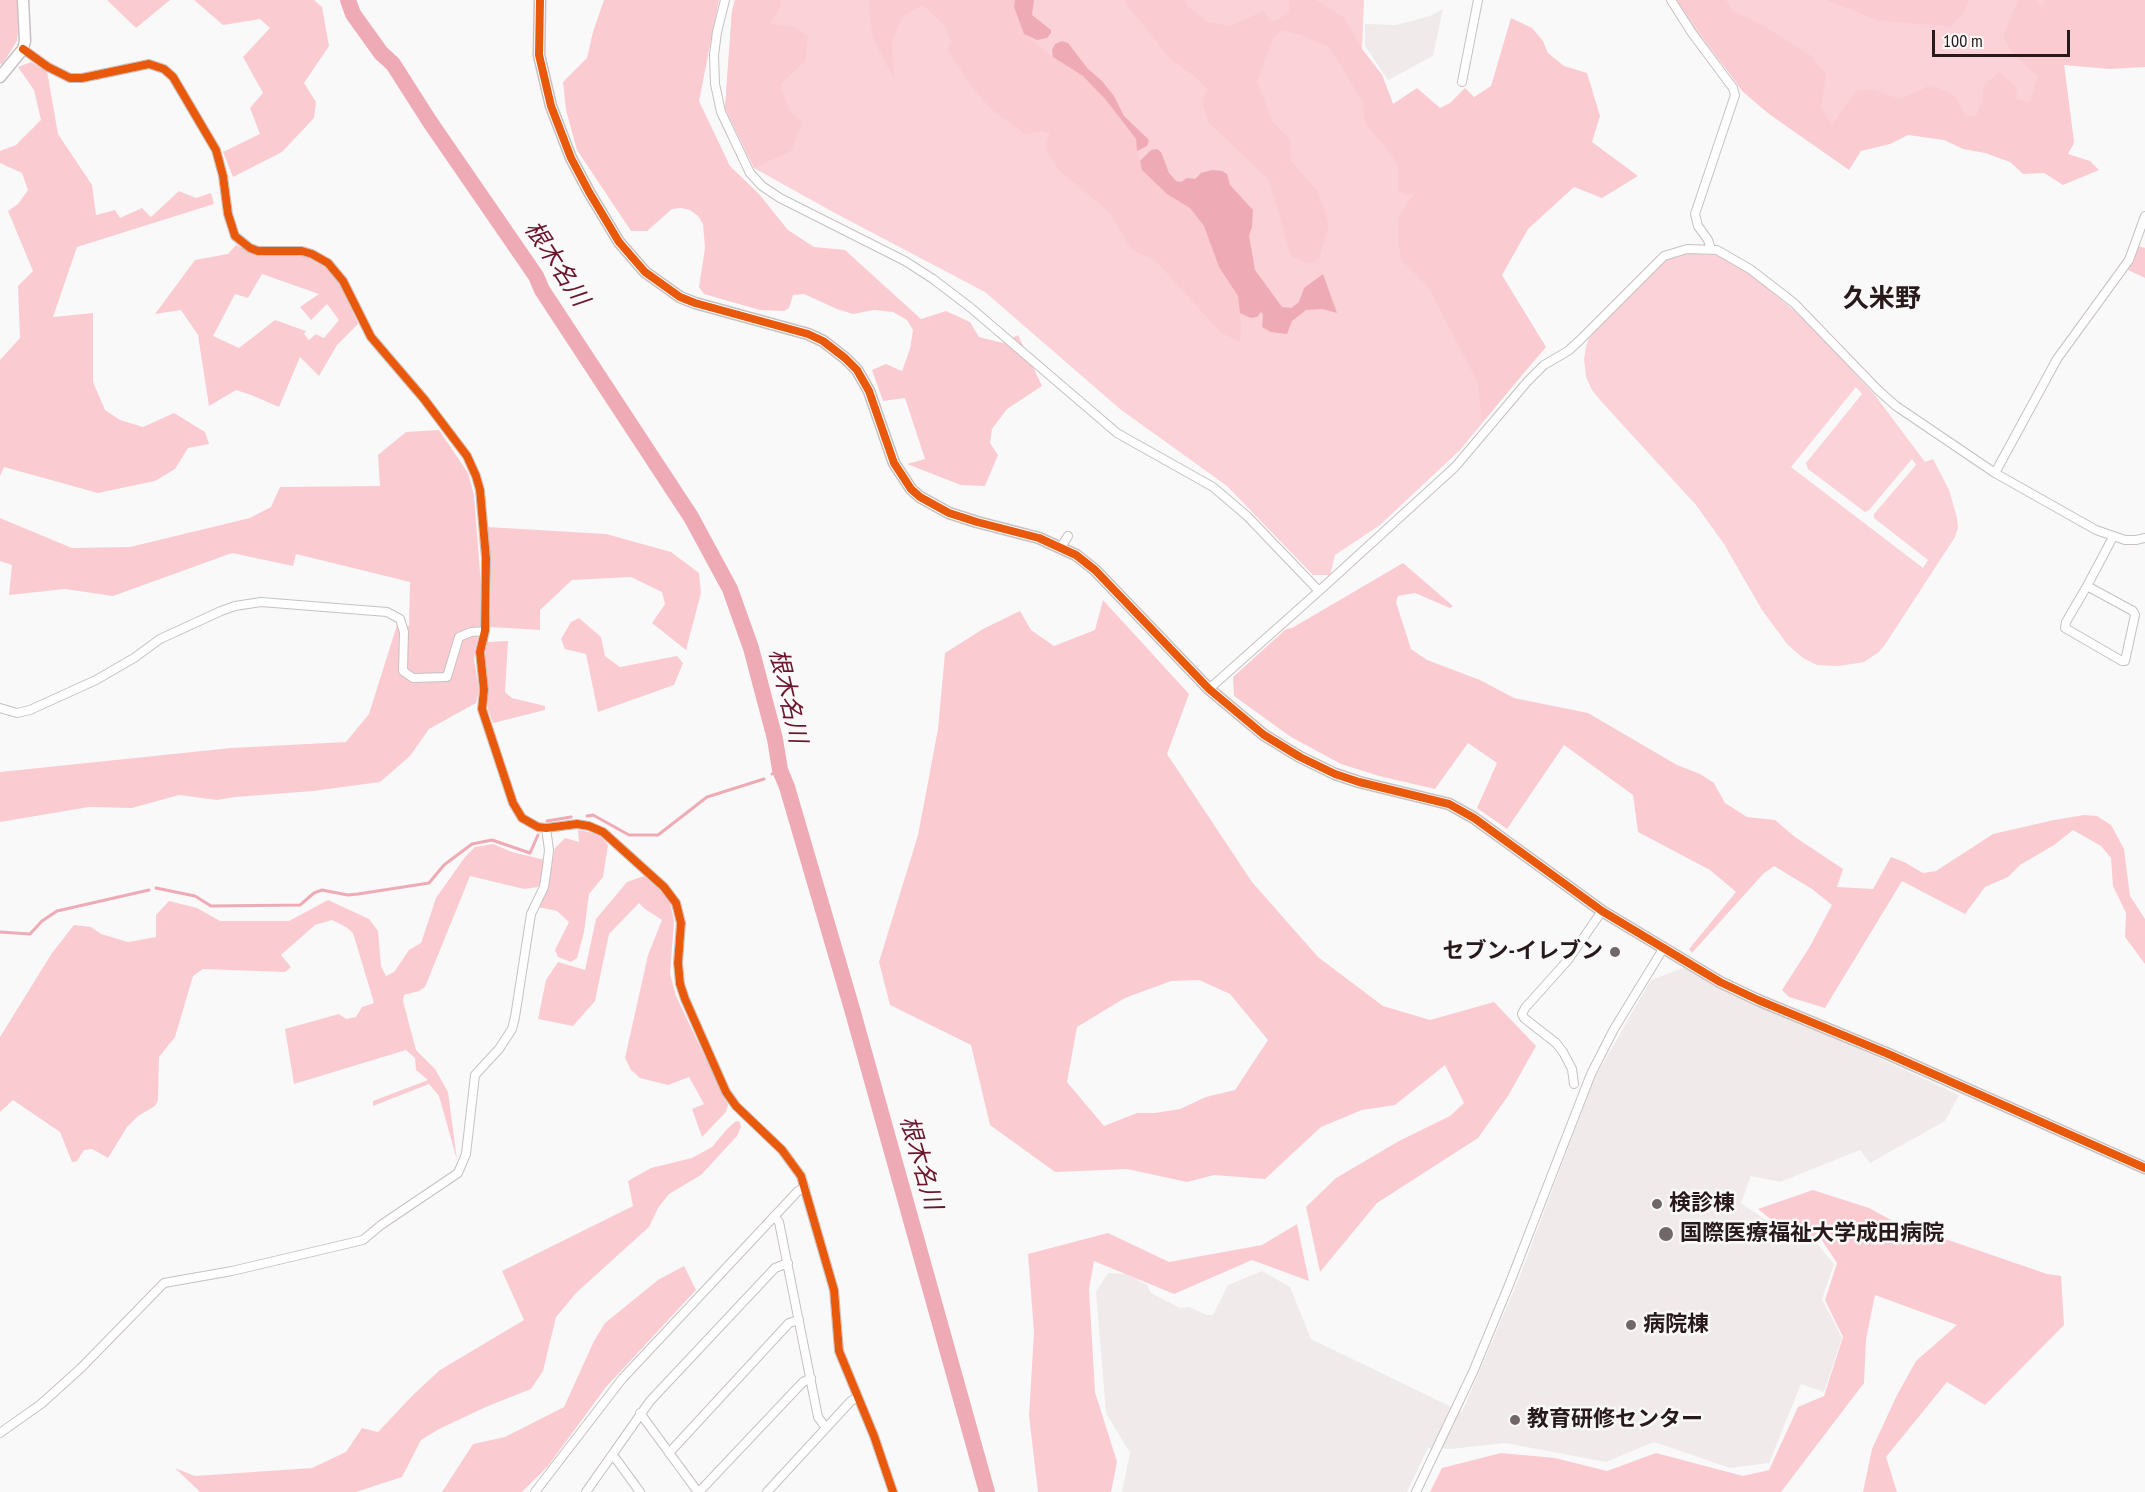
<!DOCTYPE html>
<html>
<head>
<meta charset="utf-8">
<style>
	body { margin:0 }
	#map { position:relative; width:2145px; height:1492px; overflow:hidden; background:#f9f9f9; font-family:"PT Sans Narrow",sans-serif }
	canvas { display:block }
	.scale { position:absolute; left:1932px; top:30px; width:138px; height:27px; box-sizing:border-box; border:3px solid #28191b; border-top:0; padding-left:8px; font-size:18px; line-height:21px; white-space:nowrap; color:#28191b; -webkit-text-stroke:4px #f9f9f9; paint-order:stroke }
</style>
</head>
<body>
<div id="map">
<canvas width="2145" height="1492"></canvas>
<div class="scale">100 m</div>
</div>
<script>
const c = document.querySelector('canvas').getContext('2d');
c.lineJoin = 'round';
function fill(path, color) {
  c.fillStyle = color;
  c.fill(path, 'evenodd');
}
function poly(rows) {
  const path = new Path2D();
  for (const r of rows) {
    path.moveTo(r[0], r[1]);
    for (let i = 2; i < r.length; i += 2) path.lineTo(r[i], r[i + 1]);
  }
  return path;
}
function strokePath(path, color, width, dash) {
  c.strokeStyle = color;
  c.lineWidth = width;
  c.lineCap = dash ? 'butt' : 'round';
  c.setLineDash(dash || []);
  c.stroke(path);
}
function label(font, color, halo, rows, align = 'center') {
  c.font = font + ' "PT Sans Narrow","Noto Sans JP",sans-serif';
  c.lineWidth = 5;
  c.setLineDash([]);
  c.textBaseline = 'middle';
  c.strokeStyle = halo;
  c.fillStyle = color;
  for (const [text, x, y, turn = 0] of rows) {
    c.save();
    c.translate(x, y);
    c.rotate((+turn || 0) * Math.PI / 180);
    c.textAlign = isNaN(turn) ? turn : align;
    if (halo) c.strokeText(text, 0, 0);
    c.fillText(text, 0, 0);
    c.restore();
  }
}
fill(poly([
	[1443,9,1433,56,1388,80,1365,46,1365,24,1396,25,1430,16],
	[1683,968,1959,1095,1945,1121,1870,1163,1860,1150,1780,1182,1751,1176,1741,1203,1776,1227,1814,1240,1834,1264,1822,1299,1842,1338,1824,1392,1801,1384,1769,1463,1730,1468,1654,1442,1606,1462,1505,1443,1451,1449,1428,1448,1407,1492,1122,1492,1130,1453,1106,1413,1096,1292,1108,1273,1127,1274,1147,1285,1151,1293,1180,1308,1189,1307,1207,1315,1213,1315,1228,1285,1262,1271,1290,1287,1311,1339,1462,1412,1518,1281,1594,1079,1651,980]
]), '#f0eaeb');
fill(poly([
	[735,0,1364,0,1362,49,1382,75,1415,163,1522,375,1460,450,1380,525,1335,555,1330,575,1313,575,1227,486,1120,409,985,292,833,212,754,168,725,108,732,11],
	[1672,0,2083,0,2064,65,2074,143,1938,128,1849,132,1740,87],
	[1689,253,1715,255,1725,258,1753,276,1797,313,1825,341,1874,394,1925,462,1933,459,1949,490,1957,518,1958,528,1955,537,1886,643,1879,652,1864,662,1839,666,1817,665,1803,658,1787,644,1762,610,1724,544,1696,505,1600,400,1592,390,1586,377,1584,359,1586,347,1588,340,1600,324,1662,262,1667,259],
	[1856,387,1862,394,1806,463,1808,469,1865,512,1869,510,1912,459,1916,465,1874,514,1874,518,1928,560,1923,568,1791,467]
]), '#fad2d7');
fill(poly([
	[0,0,17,0,18,29,17,41,2,65,0,63],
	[107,0,170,0,136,28],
	[194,0,314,0,322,7,329,46,304,83,316,102,314,118,282,152,233,177,223,152,260,134,250,108,263,93,243,57,270,28,260,19,223,25],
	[604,0,719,0,699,101,730,166,759,194,788,230,814,247,845,250,921,319,946,311,970,322,979,337,1003,343,1018,335,1042,386,1007,409,992,429,990,443,998,455,985,486,961,485,907,464,925,459,905,398,883,401,872,370,886,364,902,371,910,349,913,330,907,320,893,312,874,310,853,314,837,309,804,294,793,295,789,308,784,311,760,310,704,294,699,287,705,248,703,224,698,216,690,210,681,208,672,209,647,231,631,231,577,150,566,110,563,82,587,58,593,32],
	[735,0,781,0,780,9,770,23,797,28,808,37,805,61,780,85,791,113,802,122,791,151,754,168,725,108,732,11],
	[869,0,1015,0,1014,7,1024,34,1053,57,1083,76,1106,100,1136,140,1137,151,1142,170,1167,194,1190,208,1204,226,1219,267,1238,296,1241,328,1240,342,1220,332,1156,261,1131,249,1110,213,1059,170,1045,148,1050,134,1043,131,1025,134,991,109,972,87,948,50,951,40,944,25,923,5,903,16,892,42,894,79,872,36],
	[1123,0,1184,0,1189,8,1207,21,1229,26,1264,11,1270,21,1278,20,1289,11,1289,0,1316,0,1344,18,1362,49,1382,75,1393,104,1417,88,1440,108,1450,103,1465,88,1474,97,1491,86,1511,18,1532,28,1543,41,1548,53,1564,66,1587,73,1600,116,1592,142,1638,176,1602,198,1574,187,1528,229,1502,275,1546,347,1482,422,1478,383,1429,288,1401,259,1398,241,1399,215,1416,192,1406,195,1398,192,1398,164,1364,121,1363,102,1329,47,1300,35,1281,30,1273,39,1257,81,1272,121,1290,140,1291,161,1318,192,1329,224,1319,259,1309,264,1291,256,1269,180,1208,122,1202,101,1207,89,1194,76,1170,59],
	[1677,0,1726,0,1732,11,1757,22,1811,56,1826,74,1821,108,1832,124,1856,91,1871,89,1900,99,1931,85,1955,96,1966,117,1976,116,1983,100,1983,86,1999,72,2016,87,2017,99,2030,102,2038,76,2014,55,2003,36,2018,0,2036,0,2042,7,2045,0,2145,0,2145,67,2109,69,2064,65,2074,143,2068,154,2090,161,2099,170,2063,185,2044,173,2023,174,2010,162,1985,153,1963,149,1944,140,1908,135,1890,144,1861,151,1849,170,1769,114,1742,91],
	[1827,0,1969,0,1963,13,1950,27,1877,20],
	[31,62,47,71,58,134,92,185,96,215,115,210,120,218,142,208,151,217,179,191,196,198,211,193,214,204,77,247,53,317,93,313,93,382,105,410,120,420,143,427,174,413,205,432,209,444,188,448,175,469,155,481,98,493,4,467,0,476,0,360,20,338,18,286,33,271,8,211,18,204,28,190,22,173,0,163,0,151,16,145,41,120,34,90,18,67],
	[236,245,259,256,302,254,327,265,337,277,358,324,337,345,319,376,300,357,279,407,251,395,236,390,209,406,198,335,181,310,155,314,195,260,228,254],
	[262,274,319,294,300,307,311,320,327,304,339,320,324,338,316,334,309,340,304,334,306,331,275,320,239,348,213,336,235,294,248,298],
	[2138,246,2145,248,2145,278,2126,269,2132,261],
	[439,430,468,473,474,495,481,585,480,624,474,659,479,690,476,703,429,729,410,756,380,782,313,791,235,797,217,800,179,795,132,808,89,807,0,822,0,772,231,748,346,742,369,714,397,625,409,626,410,582,296,554,293,566,232,553,113,596,65,589,9,595,12,565,0,561,0,518,72,548,130,547,250,518,271,507,280,487,380,486,378,455,406,432],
	[487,527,606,534,671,552,699,573,701,593,686,650,652,623,665,604,662,592,631,577,572,580,540,610,540,630,490,627,491,585],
	[1403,563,1453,606,1450,608,1415,593,1398,596,1396,602,1411,649,1427,660,1480,680,1514,698,1588,713,1677,765,1700,774,1714,783,1725,803,1747,817,1775,820,1795,837,1843,869,1837,887,1873,889,1891,857,1904,862,1923,873,1936,871,1993,834,2054,820,2084,815,2097,816,2111,825,2124,849,2130,896,2145,919,2145,964,2125,937,2126,913,2113,886,2111,858,2101,846,2073,830,2054,845,2020,865,2008,877,1985,887,1965,914,1902,881,1825,1008,1789,997,1782,990,1809,948,1832,905,1812,889,1774,866,1763,874,1692,953,1689,949,1736,892,1710,870,1638,832,1633,795,1564,745,1507,829,1477,808,1497,763,1468,743,1435,789,1379,776,1341,764,1291,737,1234,696,1233,677,1286,629,1292,628],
	[1103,600,1189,694,1167,754,1252,882,1318,957,1383,1006,1430,1020,1494,1002,1536,1046,1508,1096,1478,1138,1377,1203,1320,1272,1306,1207,1336,1178,1399,1141,1450,1116,1464,1103,1445,1065,1395,1105,1362,1110,1321,1127,1265,1179,1214,1175,1187,1182,1127,1169,1055,1172,990,1125,971,1045,890,1005,879,962,918,835,938,729,945,653,983,629,1020,611,1031,630,1054,646,1095,630],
	[1199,980,1230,994,1268,1040,1235,1090,1206,1097,1180,1109,1155,1113,1137,1113,1104,1126,1067,1082,1077,1027,1125,998,1171,981],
	[579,618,601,637,605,656,620,667,677,656,683,663,674,685,598,712,586,654,565,649,561,639,571,622],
	[508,641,505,692,512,698,545,706,545,710,493,723,488,710,485,654,487,642],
	[578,830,599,834,608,845,603,877,589,894,584,932,577,958,571,962,558,957,555,950,569,922,557,911,538,907,547,885,555,848,565,838,579,842],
	[493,844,512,852,545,860,543,879,538,887,524,889,470,876,425,987,419,991,404,995,403,1001,416,1050,435,1069,448,1092,457,1160,439,1096,429,1084,373,1106,373,1101,428,1080,416,1070,415,1058,406,1050,294,1084,285,1029,339,1014,346,1019,356,1017,362,1007,374,1003,353,933,346,927,332,920,315,925,281,955,291,967,285,972,203,969,193,976,175,1037,159,1057,158,1100,155,1106,138,1116,127,1127,108,1158,92,1149,84,1150,77,1161,72,1162,60,1132,13,1100,0,1112,0,1037,52,953,74,925,91,927,101,934,128,942,156,937,156,915,169,901,197,908,220,921,289,921,328,900,369,919,378,931,381,966,386,976,394,972,409,950,421,943,436,898,465,857,475,847],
	[644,876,660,890,670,902,674,921,670,974,676,996,728,1105,726,1112,702,1137,692,1109,704,1104,689,1077,668,1085,640,1078,631,1070,625,1058,648,955,662,920,645,909,639,903,609,934,595,1001,573,1026,538,1019,546,980,558,962,585,970,596,919,627,882],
	[736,1121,740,1122,741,1127,737,1136,701,1175,669,1194,658,1208,649,1227,576,1293,556,1317,543,1371,531,1389,488,1406,439,1429,421,1440,402,1477,356,1492,200,1492,175,1468,195,1476,312,1468,346,1452,362,1428,378,1432,413,1395,440,1370,524,1320,502,1271,633,1206,628,1181,651,1168,692,1158,712,1147,727,1129],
	[1813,1190,1869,1208,1893,1221,2047,1274,2061,1276,2064,1325,1985,1405,1947,1382,1886,1457,1897,1492,1863,1492,1872,1449,1897,1395,1916,1361,1957,1325,1875,1295,1866,1339,1864,1383,1781,1492,1430,1492,1442,1468,1501,1453,1555,1458,1607,1471,1656,1453,1743,1476,1769,1470,1798,1407,1824,1396,1843,1337,1825,1300,1837,1263,1821,1239,1774,1222,1758,1209],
	[1297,1224,1309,1281,1252,1260,1174,1294,1094,1261,1089,1289,1095,1392,1117,1462,1111,1492,1038,1492,1029,1416,1034,1332,1028,1254,1108,1233,1169,1262,1262,1245],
	[684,1266,696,1290,606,1387,548,1466,522,1492,442,1492,473,1444,505,1437,564,1407,594,1341,605,1323,658,1280]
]), '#faccd2');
fill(poly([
	[1015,0,1034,0,1032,15,1051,30,1051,33,1047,38,1037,40,1024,34,1014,7],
	[1062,41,1068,43,1088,69,1102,81,1114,96,1124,116,1149,140,1147,146,1137,151,1136,139,1106,100,1083,76,1053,57,1052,50,1055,44],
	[1157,149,1161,152,1169,173,1176,181,1181,182,1187,178,1195,179,1201,173,1212,170,1222,171,1227,174,1230,185,1253,210,1252,227,1249,236,1255,270,1282,307,1291,308,1299,302,1304,288,1323,274,1337,313,1322,309,1306,310,1292,321,1287,334,1271,332,1262,327,1263,315,1261,312,1257,317,1251,318,1240,313,1238,296,1219,267,1204,226,1190,208,1167,194,1142,170,1140,161,1151,150]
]), '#efabb5');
strokePath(poly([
	[772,774,780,770],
	[587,816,593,815,629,835,658,835,707,797,764,779],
	[547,821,571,817],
	[156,888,195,896,211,906,300,905,314,893,322,890,348,895,358,894,429,883,444,865,472,844,492,840,530,853,538,835],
	[0,932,30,934,42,921,57,911,149,890]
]), '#efabb5', 3);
strokePath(poly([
	[348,0,353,14,381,53,393,64,430,122,536,276,542,290,691,517,730,589,751,648,775,739,780,770,787,787,852,1009,987,1492]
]), '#efabb5', 16);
const street = poly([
	[725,0,717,32,714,55,715,84,721,112,750,173,762,186,780,198,905,261,933,279,971,308,1117,433,1213,487,1247,516,1319,591,1209,689],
	[1671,0,1692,33,1733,88,1735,95,1695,214,1698,226,1708,240,1711,249],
	[23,49,48,67,70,78,82,78,149,64,164,69,173,77,216,150,223,176,228,214,235,236,250,248,258,251,302,251,312,254,328,263,343,281,371,337,424,399,467,456,476,476,480,490,486,558,485,631,480,652,484,690,482,709,513,803,522,818,538,827,546,828,577,824,589,826,603,832,664,887,676,903,681,923,678,963,680,984,685,999,726,1092,736,1106,782,1150,801,1176,834,1290,839,1351,874,1436,893,1492],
	[1462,82,1478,0],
	[1995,473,2057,359,2129,260,2145,216],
	[1061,547,1068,536],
	[2087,586,2133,611,2135,615,2125,661,2122,661,2065,628,2066,622,2087,586,2113,537],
	[1319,591,1455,467,1527,382,1544,365,1568,351,1580,340,1664,256,1687,249,1717,250,1750,269,1794,303,1878,390,1896,406,1995,473,2096,530,2125,540,2136,540,2145,538],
	[0,708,17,713,30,710,96,680,134,658,160,639,221,611,235,606,261,602,387,612,400,619,404,632,403,671,413,678,447,677,459,637,471,632,485,631],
	[1574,1084,1572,1069,1563,1052,1556,1043,1524,1018,1522,1014,1525,1008,1568,960,1602,911],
	[774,1216,779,1222,818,1417,826,1428],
	[640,1413,698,1492],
	[0,1433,41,1404,81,1368,164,1283,232,1271,363,1240,381,1225,458,1173,466,1154,475,1075,499,1049,512,1029,515,1017,531,914,544,887,547,867,549,850,546,828],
	[669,1453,789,1323,799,1320],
	[611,1456,616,1459,640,1492],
	[535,1492,622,1379,798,1191,805,1188],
	[586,1492,650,1401,775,1268,788,1263],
	[699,1492,803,1382,811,1378],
	[767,1492,851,1401,858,1397],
	[1416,1492,1473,1372,1509,1285,1591,1074,1614,1029,1663,949]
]);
const secondary = poly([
	[540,0,539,55,551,106,571,158,589,192,619,242,645,272,680,297,695,303,808,334,823,341,845,358,857,370,869,391,894,463,911,489,920,497,949,513,977,522,1039,538,1076,555,1095,570,1209,689,1264,735,1300,757,1335,774,1359,782,1449,804,1474,818,1602,911,1720,982,1758,1000,1886,1053,2145,1168],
	[0,77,23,49,25,41,23,0]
]);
strokePath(street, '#c8c0c1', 10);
strokePath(secondary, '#c8c0c1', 13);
strokePath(street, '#fefefe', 8);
strokePath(secondary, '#fefefe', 10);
strokePath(poly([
	[540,0,539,55,551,106,571,158,589,192,619,242,645,272,680,297,695,303,808,334,823,341,845,358,857,370,869,391,894,463,911,489,920,497,949,513,977,522,1039,538,1076,555,1095,570,1209,689,1264,735,1300,757,1335,774,1359,782,1449,804,1474,818,1602,911,1720,982,1758,1000,1886,1053,2145,1168],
	[23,49,48,67,70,78,82,78,149,64,164,69,173,77,216,150,223,176,228,214,235,236,250,248,258,251,302,251,312,254,328,263,343,281,371,337,424,399,467,456,476,476,480,490,486,558,485,631,480,652,484,690,482,709,513,803,522,818,538,827,546,828,577,824,589,826,603,832,664,887,676,903,681,923,678,963,680,984,685,999,726,1092,736,1106,782,1150,801,1176,834,1290,839,1351,874,1436,893,1492]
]), '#e8590c', 8);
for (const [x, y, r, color] of [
	[1615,952,6,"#716769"],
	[1657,1204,6,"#716769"],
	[1666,1234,8,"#716769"],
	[1631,1325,6,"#716769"],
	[1515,1420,6,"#716769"]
]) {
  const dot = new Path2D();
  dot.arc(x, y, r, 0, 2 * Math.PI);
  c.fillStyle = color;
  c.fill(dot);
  strokePath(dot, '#f9f9f9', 2);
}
label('bold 22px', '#28191b', '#f9f9f9', [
	["セブン-イレブン",1603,952,"right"],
	["検診棟",1669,1204],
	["国際医療福祉大学成田病院",1680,1234],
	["病院棟",1643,1325],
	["教育研修センター",1527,1420]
], 'left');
label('italic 24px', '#6b142c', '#f9f9f9', [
	["根木名川",556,264,57],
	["根木名川",787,696,77],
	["根木名川",920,1163,74]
]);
label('bold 26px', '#28191b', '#f9f9f9', [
	["久米野",1882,300]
]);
</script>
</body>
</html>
